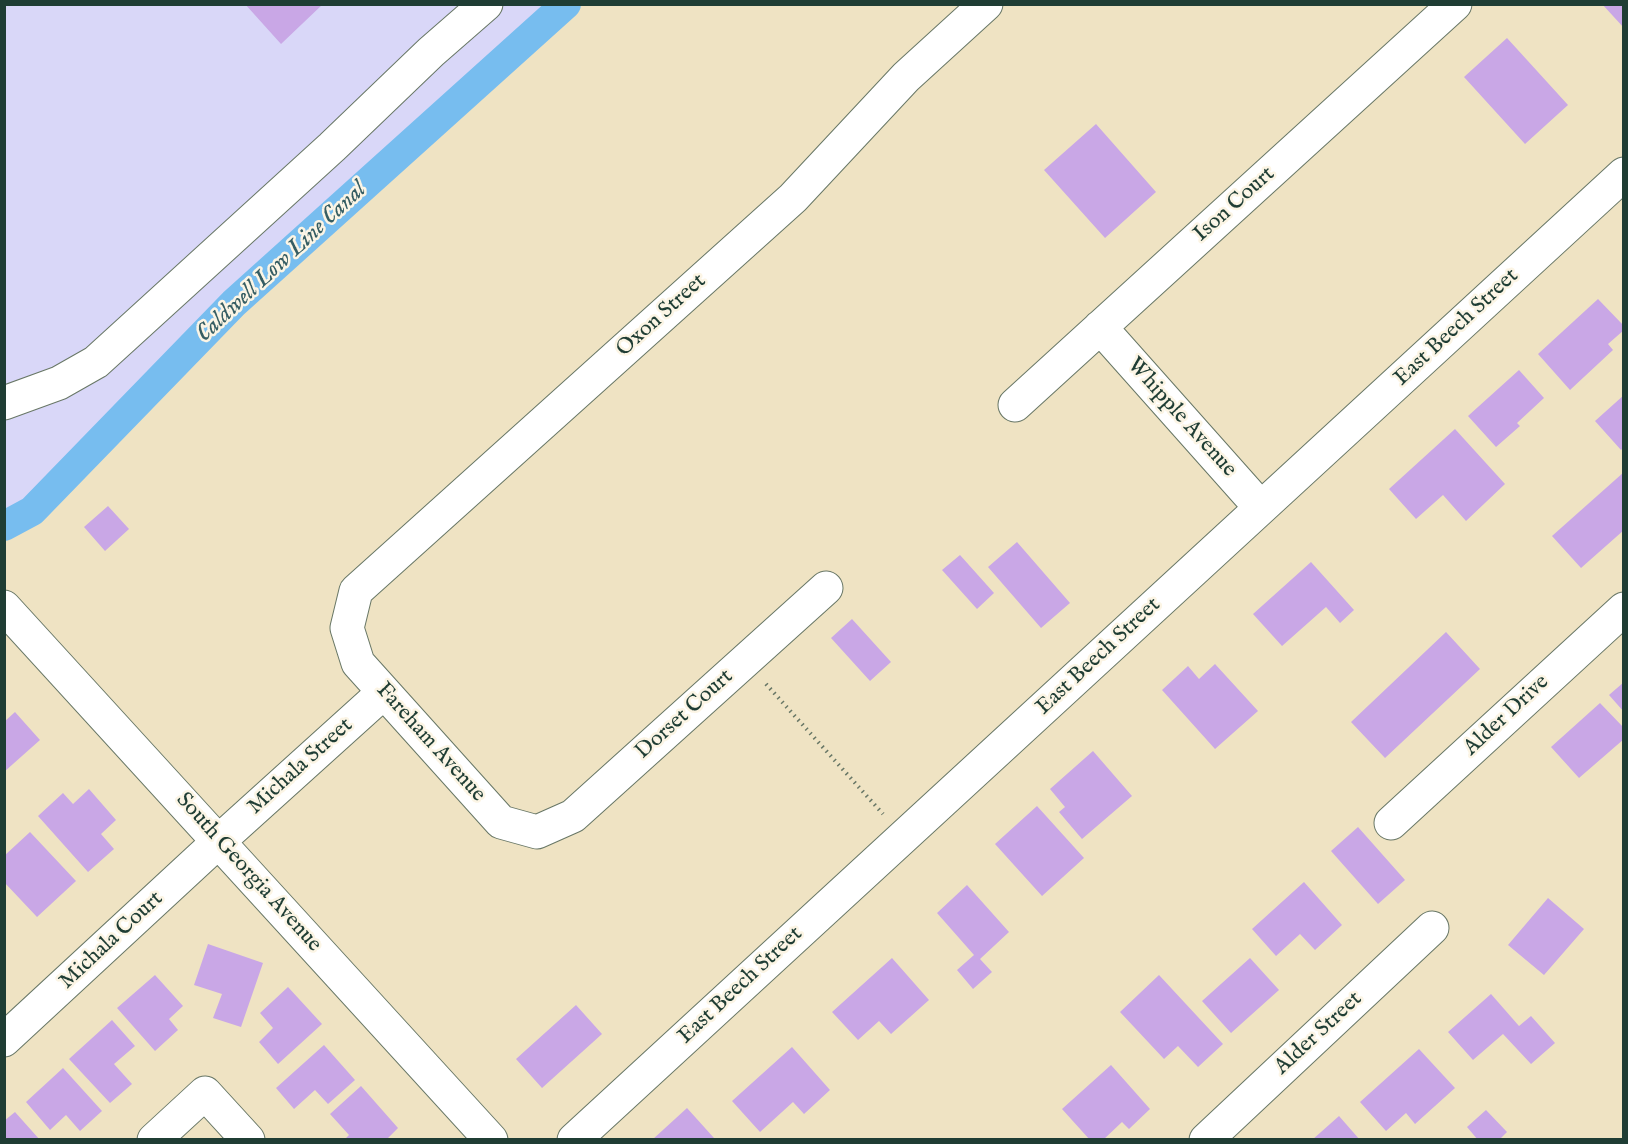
<!DOCTYPE html>
<html>
<head>
<meta charset="utf-8">
<style>
	body { margin:0 }
	#map { position:relative; width:1628px; height:1144px; overflow:hidden; background:#efe3c3; font-family:"IM FELL English",serif }
	canvas { display:block }
	.frame { position:absolute; inset:0; border:6px solid #1f3d34; pointer-events:none }
</style>
</head>
<body>
<div id="map">
<canvas width="1628" height="1144"></canvas>
<div class="frame"></div>
</div>
<script>
const c = document.querySelector('canvas').getContext('2d');
c.lineJoin = 'round';
function fill(path, color) {
  c.fillStyle = color;
  c.fill(path, 'evenodd');
}
function poly(rows) {
  const path = new Path2D();
  for (const r of rows) {
    path.moveTo(r[0], r[1]);
    for (let i = 2; i < r.length; i += 2) path.lineTo(r[i], r[i + 1]);
  }
  return path;
}
function strokePath(path, color, width, dash) {
  c.strokeStyle = color;
  c.lineWidth = width;
  c.lineCap = dash ? 'butt' : 'round';
  c.setLineDash(dash || []);
  c.stroke(path);
}
function label(font, color, halo, rows, align = 'center') {
  c.font = font + ' "IM FELL English",serif';
  c.lineWidth = 5;
  c.setLineDash([]);
  c.textBaseline = 'middle';
  c.strokeStyle = halo;
  c.fillStyle = color;
  for (const [text, x, y, turn = 0] of rows) {
    c.save();
    c.translate(x, y);
    c.rotate((+turn || 0) * Math.PI / 180);
    c.textAlign = isNaN(turn) ? turn : align;
    if (halo) c.strokeText(text, 0, 0);
    c.fillText(text, 0, 0);
    c.restore();
  }
}
fill(poly([
	[5,5,566,5,234,303,32,511,5,526]
]), '#d9d7f8');
strokePath(poly([
	[4,526,32,511,234,303,566,4]
]), '#77bdef', 30);
fill(poly([
	[245,4,323,4,281,44],
	[1602,4,1624,4,1624,28],
	[1507,38,1568,105,1525,144,1464,77],
	[1096,124,1156,192,1105,238,1044,170],
	[1598,299,1624,326,1624,330,1608,344,1613,350,1570,390,1538,354],
	[1519,370,1544,398,1517,423,1520,426,1496,447,1468,416],
	[1624,395,1624,447,1621,450,1595,421],
	[1455,429,1505,484,1466,521,1443,495,1416,519,1389,489],
	[1624,472,1624,530,1581,568,1552,536],
	[108,506,129,529,105,551,84,527],
	[1017,542,1070,603,1041,628,988,567],
	[960,555,994,593,977,609,942,570],
	[1311,562,1354,610,1340,623,1326,607,1282,646,1253,614],
	[852,619,891,662,870,681,831,638],
	[1446,632,1480,669,1385,758,1351,722],
	[1215,664,1258,711,1215,749,1162,690,1188,666,1199,679],
	[1624,682,1624,712,1609,695],
	[1600,703,1624,728,1624,739,1579,778,1551,747],
	[15,712,40,740,4,772,4,722],
	[1093,751,1132,796,1082,839,1059,812,1065,807,1050,789],
	[89,789,116,820,101,834,114,849,88,872,38,816,63,793,73,804],
	[1037,806,1084,858,1042,896,995,844],
	[1358,827,1405,880,1378,904,1331,851],
	[30,832,76,881,37,917,4,882,4,856],
	[1304,882,1342,925,1315,950,1300,934,1276,956,1252,929],
	[967,885,1009,932,980,959,992,972,973,989,957,970,974,955,937,913],
	[1548,898,1584,929,1544,975,1508,945],
	[208,944,263,963,241,1027,213,1018,222,994,194,985],
	[892,958,929,1000,891,1034,879,1021,858,1040,832,1012],
	[1250,958,1279,990,1231,1033,1202,1001],
	[155,975,183,1006,169,1019,178,1030,155,1051,117,1008],
	[1159,975,1223,1044,1198,1067,1178,1046,1164,1059,1120,1012],
	[288,987,322,1024,278,1064,259,1042,273,1028,260,1013],
	[1491,994,1519,1026,1531,1016,1555,1043,1531,1064,1503,1034,1473,1060,1448,1032],
	[576,1005,602,1034,542,1088,516,1059],
	[112,1020,135,1046,114,1064,132,1084,110,1103,69,1059],
	[324,1045,355,1080,328,1104,315,1090,294,1109,276,1088],
	[792,1047,830,1090,804,1114,793,1102,760,1132,732,1101],
	[1419,1049,1455,1088,1415,1124,1406,1113,1386,1131,1360,1102],
	[1111,1065,1150,1109,1129,1129,1122,1122,1103,1140,1090,1140,1062,1109],
	[63,1068,102,1111,80,1131,66,1115,50,1130,26,1102],
	[361,1086,398,1128,386,1140,344,1140,349,1135,330,1114],
	[687,1108,714,1138,712,1140,652,1140],
	[1486,1110,1507,1132,1499,1140,1478,1140,1467,1127],
	[15,1112,40,1140,4,1140,4,1121],
	[1339,1116,1360,1140,1312,1140]
]), '#c9a7e6');
const street = poly([
	[1100,327,1261,508],
	[4,403,59,383,96,362,332,147,431,52,486,4],
	[1015,405,1455,4],
	[826,588,573,816,537,832,501,822,358,663,347,628,356,591,793,198,906,77,986,4],
	[4,607,491,1140],
	[1391,823,1624,609],
	[4,1040,219,841,384,692],
	[154,1140,205,1093,248,1140],
	[574,1140,1624,174],
	[1206,1140,1432,928]
]);
strokePath(street, '#687766', 35);
strokePath(poly([
	[766,684,883,814]
]), '#687766', 4, [1.5, 4.5]);
strokePath(street, '#fff', 33);
label('22px', '#1f3d34', '#fcf5e5', [
	["Ison Court",1235,205,-42],
	["Oxon Street",662,316,-42],
	["East Beech Street",1457,328,-43],
	["Whipple Avenue",1181,418,48],
	["East Beech Street",1099,657,-43],
	["Dorset Court",685,715,-42],
	["Alder Drive",1507,716,-43],
	["Fareham Avenue",430,743,48],
	["Michala Street",301,767,-42],
	["South Georgia Avenue",248,873,48],
	["Michala Court",112,941,-43],
	["East Beech Street",741,986,-43],
	["Alder Street",1319,1034,-43]
]);
label('italic 24px', '#355d63', '#fcf5e5', [
	["Caldwell Low Line Canal",282,263,-43]
]);
</script>
</body>
</html>
